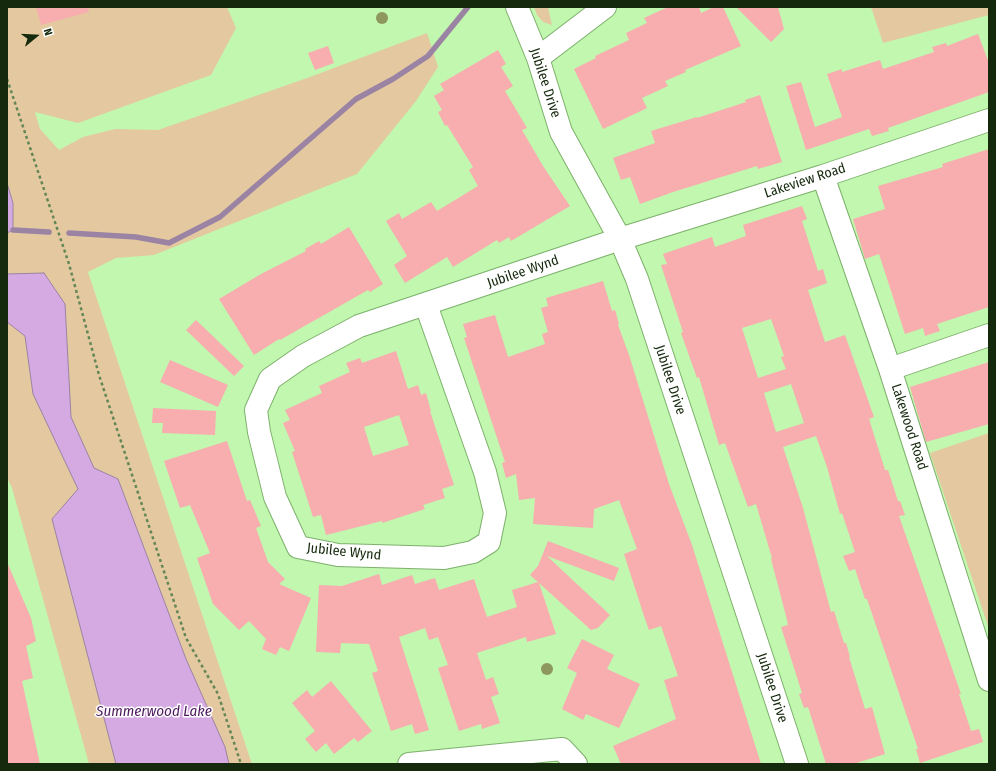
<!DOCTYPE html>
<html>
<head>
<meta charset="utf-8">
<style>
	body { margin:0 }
	#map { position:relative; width:996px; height:771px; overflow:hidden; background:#c1f7af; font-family:"Fira Sans Condensed",sans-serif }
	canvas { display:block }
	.frame { position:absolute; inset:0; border:8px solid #15290d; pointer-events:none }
	.north { position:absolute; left:16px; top:16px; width:40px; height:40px; -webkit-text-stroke:3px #fff; paint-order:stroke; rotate:72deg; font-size:11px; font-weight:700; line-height:16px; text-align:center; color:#15290d }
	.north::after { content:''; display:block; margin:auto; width:14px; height:18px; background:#15290d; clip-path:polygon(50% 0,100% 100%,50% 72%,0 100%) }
</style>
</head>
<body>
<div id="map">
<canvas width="996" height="771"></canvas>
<div class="frame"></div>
<div class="north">N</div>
</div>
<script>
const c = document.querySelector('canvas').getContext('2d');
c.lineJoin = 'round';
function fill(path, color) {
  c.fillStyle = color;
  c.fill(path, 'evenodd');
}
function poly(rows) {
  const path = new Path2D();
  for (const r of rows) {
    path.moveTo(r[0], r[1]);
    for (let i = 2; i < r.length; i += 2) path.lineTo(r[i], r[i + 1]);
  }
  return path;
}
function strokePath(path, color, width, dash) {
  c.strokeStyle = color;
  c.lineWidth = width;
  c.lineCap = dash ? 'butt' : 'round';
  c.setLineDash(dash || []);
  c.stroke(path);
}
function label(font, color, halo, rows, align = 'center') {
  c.font = font + ' "Fira Sans Condensed",sans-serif';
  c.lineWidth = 3;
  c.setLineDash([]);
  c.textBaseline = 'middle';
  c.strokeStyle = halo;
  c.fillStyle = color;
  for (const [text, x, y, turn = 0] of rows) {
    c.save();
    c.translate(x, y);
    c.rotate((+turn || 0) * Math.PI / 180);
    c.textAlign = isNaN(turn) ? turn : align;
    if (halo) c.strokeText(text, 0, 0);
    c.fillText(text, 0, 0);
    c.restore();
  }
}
fill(poly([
	[7,7,227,7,236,28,211,75,78,123,35,112,40,129,59,150,83,137,115,129,158,130,310,77,427,33,438,67,416,101,357,174,154,255,116,258,88,272,252,764,89,764,12,488,7,477],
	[534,7,548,7,552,25,543,22,537,15],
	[871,7,989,7,989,15,883,43],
	[989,433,989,629,930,453]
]), '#e4c9a0');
const water = poly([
	[7,183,13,203,13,230,7,233,7,183],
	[44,273,65,304,71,417,94,468,118,479,186,659,225,747,229,764,116,764,52,519,78,489,33,394,25,336,7,322,7,274,44,273]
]);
fill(water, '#d5aae3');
strokePath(water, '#9b83a3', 1);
strokePath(poly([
	[13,230,49,232],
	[69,233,136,237,169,243,220,217,356,99,393,79,428,56,468,7]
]), '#9b83a3', 5.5);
fill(poly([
	[36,7,88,7,89,12,41,25],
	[668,7,699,7,701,13,714,7,723,7,741,46,685,70,686,72,665,81,668,86,642,98,647,108,603,129,574,69,596,58,595,56,629,40,626,33,647,23,644,18],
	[736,7,778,7,784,29,771,42],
	[978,34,989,63,989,92,888,128,889,131,872,136,869,129,806,150,786,86,801,82,815,127,842,117,827,74,842,69,842,72,880,60,883,69,934,52,932,47,946,43,947,46],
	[328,46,334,63,315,70,308,53],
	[498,50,506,64,501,67,513,86,505,91,527,128,522,130,543,166,570,206,511,241,509,237,499,243,497,240,453,267,447,257,405,283,394,265,407,256,386,221,399,213,402,219,431,202,437,211,478,186,469,170,473,167,447,125,445,126,438,112,442,110,434,96,444,90,440,84],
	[760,95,782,162,758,169,757,166,673,192,640,204,630,177,621,180,613,158,655,143,651,131,697,117,697,118,746,102,745,100],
	[989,149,989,307,937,324,940,331,925,336,923,328,905,334,879,254,865,259,853,219,885,209,878,186,943,167,942,164],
	[802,206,807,219,802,221,818,271,823,269,827,283,808,290,825,342,845,335,874,417,869,419,885,470,888,470,898,501,900,501,905,515,899,516,961,694,959,694,971,731,979,729,983,742,920,763,916,749,918,749,867,599,865,599,855,569,849,571,843,556,855,552,842,513,840,514,827,467,816,436,783,447,803,508,831,612,834,611,844,643,846,643,850,657,849,657,865,709,872,707,885,754,853,764,826,764,808,707,804,708,799,694,802,693,781,627,788,625,786,616,771,559,772,558,756,504,748,507,725,443,719,445,699,377,697,378,681,333,683,332,661,265,667,264,663,254,712,237,715,247,746,236,743,225],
	[771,319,784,356,781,357,786,369,758,378,742,328],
	[791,384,804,423,776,432,764,393],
	[349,227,383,284,370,292,368,290,280,340,279,339,254,355,219,299,261,274,306,251,305,249,319,241,321,244],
	[603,281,612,311,615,310,619,324,618,325,629,355,669,484,692,545,761,764,621,764,613,746,676,719,664,680,678,676,661,626,649,630,644,616,624,554,637,549,619,500,594,509,593,528,533,524,535,498,519,500,516,474,506,478,502,463,505,462,464,338,467,337,463,324,495,315,508,357,545,344,542,334,548,332,541,308,548,306,546,298],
	[196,320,244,366,234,376,186,330],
	[396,351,408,389,418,385,421,395,426,393,431,411,430,411,454,485,442,489,445,498,423,505,425,509,382,523,382,521,326,535,321,515,313,517,292,452,295,451,283,423,290,420,285,410,322,393,319,386,350,372,346,363,360,358,362,363],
	[399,415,409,445,373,456,364,427],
	[170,360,228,385,218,407,160,382],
	[989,362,989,424,926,442,910,387],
	[153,408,216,411,215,435,162,433,163,423,152,423],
	[227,441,247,501,250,500,261,526,256,528,268,562,285,579,279,584,311,598,289,651,280,647,276,655,262,649,266,639,249,621,239,630,213,604,197,558,210,553,190,505,180,508,164,461],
	[548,541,619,568,614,581,547,556,610,615,598,628,591,630,539,583,556,634,527,642,526,637,477,653,486,680,493,677,499,694,491,697,500,723,482,729,481,724,459,731,438,668,448,665,438,637,429,640,425,628,399,637,429,730,415,734,412,724,391,731,372,673,378,671,369,644,341,643,340,653,316,652,319,585,342,586,379,574,382,585,412,575,415,584,435,578,439,590,474,579,487,617,517,607,512,590,538,582,530,575,538,566],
	[7,562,31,618,36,641,26,646,33,678,22,681,40,764,7,764],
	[582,639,614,655,607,669,640,684,619,728,586,714,583,720,562,709,577,673,567,668],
	[331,681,372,731,358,742,354,738,334,754,326,743,316,752,305,739,315,731,292,703,307,690,312,697]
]), '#f8adaf');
const minor = poly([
	[517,7,538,58,561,132,620,239,637,279,797,764],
	[538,58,605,7],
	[823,176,890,369,989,680],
	[426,305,485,472,495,513,489,542,473,552,444,558,338,555,298,547,275,497,259,432,256,410,270,379,303,356,359,326,620,239,823,176,989,120],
	[890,369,989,335],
	[409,764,562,749,576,764]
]);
strokePath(minor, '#7eb06c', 24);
strokePath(poly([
	[7,79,69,264,99,375,186,638,218,694,241,764]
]), '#638656', 2.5, [3, 3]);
strokePath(minor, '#fff', 22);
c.fillStyle = '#8e975d';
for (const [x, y] of [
	[382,18],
	[547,669]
]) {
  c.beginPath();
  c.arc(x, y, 6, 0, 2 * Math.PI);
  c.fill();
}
label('14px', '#15290d', '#fff', [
	["Jubilee Drive",545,83,72],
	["Lakeview Road",805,181,-18],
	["Jubilee Wynd",523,272,-19],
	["Jubilee Drive",670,380,72],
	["Lakewood Road",909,427,72],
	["Jubilee Wynd",344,552,6],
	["Jubilee Drive",772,688,72]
]);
label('italic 15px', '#4d195c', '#fff', [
	["Summerwood Lake",154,712]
]);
</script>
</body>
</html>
